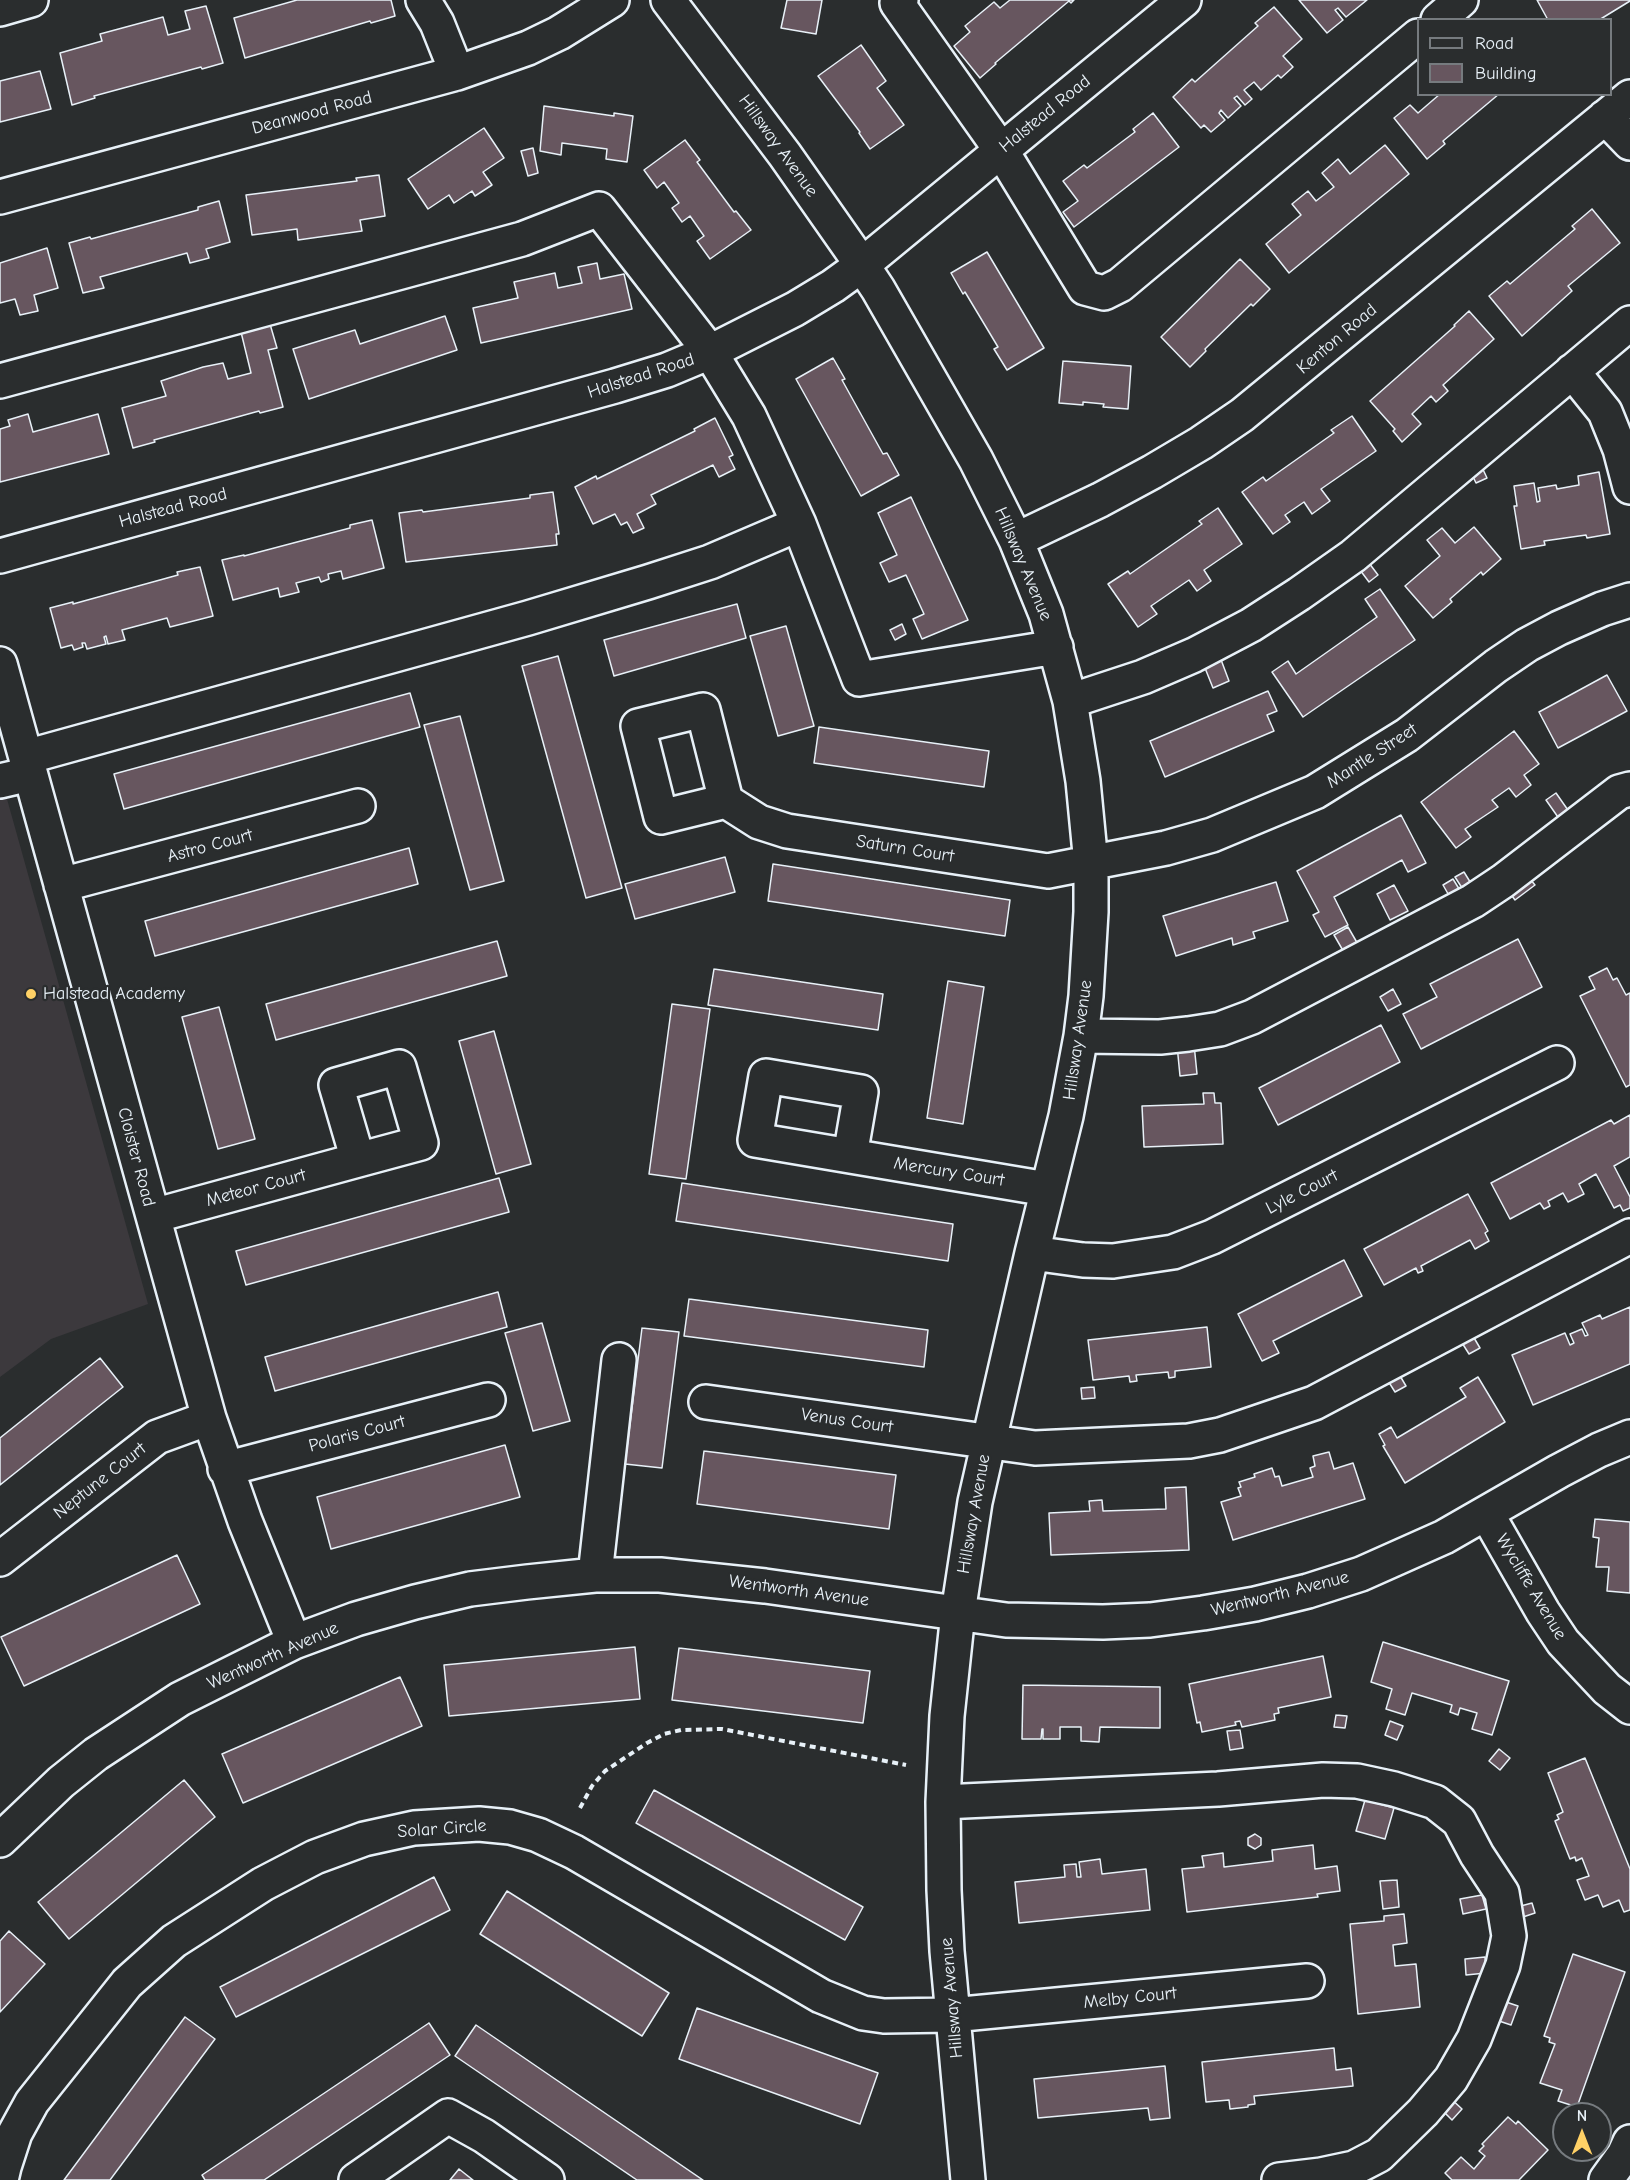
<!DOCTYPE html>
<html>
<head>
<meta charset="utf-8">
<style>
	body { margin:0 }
	#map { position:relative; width:1630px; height:2180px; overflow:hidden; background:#2a2d2e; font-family:"Comic Neue",sans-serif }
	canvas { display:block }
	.legend { position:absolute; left:1417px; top:18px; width:195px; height:78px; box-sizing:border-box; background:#2a2d2e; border:2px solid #767b7f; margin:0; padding:8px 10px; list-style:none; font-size:18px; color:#e8f1f8 }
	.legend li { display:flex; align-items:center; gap:12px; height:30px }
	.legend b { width:30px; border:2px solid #767b7f }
	.north { position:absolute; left:1552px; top:2102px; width:60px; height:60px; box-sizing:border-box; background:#2a2d2e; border:2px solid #767b7f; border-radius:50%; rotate:0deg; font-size:16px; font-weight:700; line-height:24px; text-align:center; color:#e8f1f8 }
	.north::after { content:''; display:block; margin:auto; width:21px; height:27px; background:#ffd166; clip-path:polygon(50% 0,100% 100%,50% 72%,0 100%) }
</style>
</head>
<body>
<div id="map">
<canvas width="1630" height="2180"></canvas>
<ul class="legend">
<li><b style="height:8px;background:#2a2d2e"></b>Road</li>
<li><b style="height:16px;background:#67565f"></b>Building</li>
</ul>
<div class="north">N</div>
</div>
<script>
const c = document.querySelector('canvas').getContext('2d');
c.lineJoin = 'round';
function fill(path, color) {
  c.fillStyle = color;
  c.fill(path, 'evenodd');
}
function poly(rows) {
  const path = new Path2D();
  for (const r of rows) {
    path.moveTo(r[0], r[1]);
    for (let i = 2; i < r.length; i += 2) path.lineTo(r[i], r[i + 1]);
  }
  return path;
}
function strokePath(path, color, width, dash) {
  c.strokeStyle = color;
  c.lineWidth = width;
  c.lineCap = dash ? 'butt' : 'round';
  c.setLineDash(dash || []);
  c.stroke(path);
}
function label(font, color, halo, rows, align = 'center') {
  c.font = font + ' "Comic Neue",sans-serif';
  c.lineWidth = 4.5;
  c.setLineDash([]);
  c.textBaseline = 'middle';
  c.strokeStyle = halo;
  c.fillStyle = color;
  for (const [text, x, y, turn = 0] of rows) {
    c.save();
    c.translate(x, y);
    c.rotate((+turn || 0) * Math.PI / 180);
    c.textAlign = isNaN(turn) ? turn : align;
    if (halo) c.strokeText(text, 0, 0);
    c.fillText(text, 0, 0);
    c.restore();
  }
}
fill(poly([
	[0,774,148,1304,51,1339,0,1377]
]), '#3c393d');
const building = poly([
	[297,0,391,0,395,16,371,23,370,21,245,58,234,18,297,0],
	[787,0,822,0,816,34,781,28,787,0],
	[1010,0,1074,0,1071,3,1069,1,995,63,996,64,980,78,954,46,970,32,965,26,994,2,1000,8,1010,0],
	[1299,0,1367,0,1346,17,1338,8,1335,10,1343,20,1327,33,1299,0],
	[1537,0,1630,0,1630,1,1599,20,1548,20,1537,0],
	[206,6,223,63,202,69,201,67,94,96,95,98,72,105,60,53,102,41,100,34,163,17,168,35,190,29,185,11,206,6],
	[1274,7,1302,39,1283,56,1293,67,1281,78,1278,75,1261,90,1254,82,1244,90,1252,99,1245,105,1237,96,1234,98,1241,106,1228,118,1221,110,1219,113,1225,120,1211,132,1204,125,1201,128,1173,97,1192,79,1195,82,1258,26,1255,23,1274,7],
	[861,45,886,81,877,88,904,125,870,149,859,133,860,132,818,76,861,45],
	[40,71,51,109,0,122,0,81,40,71],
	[1440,94,1499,94,1443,141,1445,144,1427,159,1394,118,1410,105,1418,113,1440,94],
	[544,106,614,116,614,113,633,116,627,162,606,159,607,149,562,143,561,155,540,151,544,106],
	[1153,113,1179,147,1074,227,1063,212,1078,201,1063,181,1084,165,1087,168,1135,132,1133,129,1153,113],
	[484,128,504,158,483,172,492,185,475,196,472,191,454,203,449,195,428,209,408,179,484,128],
	[685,140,700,160,697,162,734,212,736,211,751,230,710,259,697,241,704,236,690,216,682,222,672,208,679,203,664,182,657,188,644,170,685,140],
	[1385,145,1409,174,1289,273,1266,244,1301,215,1292,204,1308,191,1316,201,1334,187,1322,173,1338,159,1350,174,1385,145],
	[533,148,538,173,528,176,521,151,533,148],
	[379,175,385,216,360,220,362,231,298,240,297,229,252,235,246,195,357,181,356,178,379,175],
	[219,201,230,242,206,249,209,258,190,263,187,253,100,277,104,288,83,293,69,243,90,237,91,239,198,210,198,207,219,201],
	[1592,209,1620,243,1568,286,1572,291,1522,336,1489,296,1507,281,1510,284,1575,229,1572,226,1592,209],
	[47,248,58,288,34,295,38,311,20,315,15,299,0,303,0,263,47,248],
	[987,252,1044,348,1007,370,994,349,998,347,965,292,963,294,951,273,987,252],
	[1240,259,1270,289,1253,306,1251,304,1205,349,1206,351,1190,367,1161,337,1240,259],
	[597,263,600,279,624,274,632,309,481,343,473,308,518,298,514,282,555,273,558,288,582,283,578,267,597,263],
	[1469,311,1494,339,1443,385,1448,391,1436,402,1431,396,1412,414,1421,424,1402,442,1393,431,1395,429,1370,401,1455,326,1454,325,1469,311],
	[445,316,457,350,309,399,293,349,355,330,360,344,445,316],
	[270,324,277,348,268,350,283,407,260,413,259,411,154,440,155,442,133,448,122,408,166,396,161,381,203,367,223,363,228,379,251,373,241,332,270,324],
	[833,358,845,379,842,380,883,454,887,453,899,475,861,496,796,379,833,358],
	[1063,361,1131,366,1128,409,1103,407,1104,404,1083,402,1083,405,1059,403,1063,361],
	[28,414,33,432,98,414,109,454,0,482,0,429,10,426,8,420,28,414],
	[1352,416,1376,451,1321,489,1330,501,1312,514,1304,502,1285,515,1290,522,1273,534,1242,492,1263,477,1266,481,1334,433,1331,430,1352,416],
	[715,418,733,455,729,457,735,469,719,477,713,465,651,495,656,504,637,514,644,528,633,533,627,522,621,525,615,514,593,524,575,487,596,476,597,479,695,431,694,429,715,418],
	[1480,463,1487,478,1476,483,1469,468,1480,463],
	[1599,472,1610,534,1587,538,1586,535,1544,541,1545,545,1521,549,1514,506,1517,506,1514,486,1534,483,1537,502,1540,501,1538,488,1556,485,1557,489,1579,485,1578,476,1599,472],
	[553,492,559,534,556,534,557,545,406,562,399,513,422,510,423,512,530,498,530,495,553,492],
	[911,497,968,620,922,639,913,619,924,614,906,575,889,582,880,563,897,555,878,513,911,497],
	[1218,508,1242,544,1204,570,1211,581,1197,591,1189,580,1151,606,1157,614,1138,627,1108,584,1128,571,1130,574,1202,524,1199,521,1218,508],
	[372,520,384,568,343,579,341,571,328,574,329,579,321,582,319,577,296,583,299,592,280,597,278,588,233,600,222,560,244,555,244,556,350,528,350,525,372,520],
	[1474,527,1501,559,1483,575,1481,572,1450,599,1452,602,1433,618,1405,586,1440,556,1427,540,1442,528,1455,543,1474,527],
	[1369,563,1378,575,1369,582,1360,570,1369,563],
	[200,567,213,616,170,627,167,618,122,630,125,640,108,644,106,636,104,637,106,644,87,649,85,643,82,643,83,647,74,650,72,645,61,648,50,608,73,602,73,604,178,575,177,572,200,567],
	[1380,589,1415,640,1303,717,1272,672,1288,661,1296,674,1377,617,1365,599,1380,589],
	[737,604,746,638,614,676,604,640,737,604],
	[902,624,906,634,895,640,890,630,902,624],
	[786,626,814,726,778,736,750,636,786,626],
	[558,656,622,888,586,898,522,666,558,656],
	[1220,657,1229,681,1213,688,1203,663,1220,657],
	[1607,675,1627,711,1558,748,1539,712,1607,675],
	[1268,691,1277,711,1267,715,1274,731,1165,777,1150,741,1268,691],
	[410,693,420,727,124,809,114,774,410,693],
	[460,716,504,881,470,890,424,725,460,716],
	[819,727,989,751,984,787,814,763,819,727],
	[1514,731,1539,764,1524,775,1531,785,1516,797,1509,788,1492,800,1498,807,1465,829,1471,837,1456,848,1421,802,1514,731],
	[1556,793,1570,813,1560,820,1546,800,1556,793],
	[1401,815,1426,863,1408,872,1402,860,1334,897,1348,925,1325,937,1313,915,1319,912,1297,871,1401,815],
	[409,848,418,884,155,956,145,921,409,848],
	[725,857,735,892,635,919,625,884,725,857],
	[773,864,1010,900,1005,936,768,901,773,864],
	[1464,872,1472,885,1464,891,1455,877,1464,872],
	[1525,873,1535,885,1515,900,1506,888,1525,873],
	[1453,879,1461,892,1451,899,1443,885,1453,879],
	[1276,882,1288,921,1253,932,1255,938,1233,945,1232,938,1176,956,1163,916,1276,882],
	[1394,885,1408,911,1390,920,1377,894,1394,885],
	[1348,927,1359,946,1345,954,1334,935,1348,927],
	[1518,939,1542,987,1421,1049,1403,1014,1437,997,1430,984,1518,939],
	[497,941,507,976,276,1040,266,1004,497,941],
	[1607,968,1613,980,1617,978,1626,995,1630,993,1630,1085,1626,1087,1580,996,1595,989,1589,977,1607,968],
	[714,969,883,994,878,1030,708,1005,714,969],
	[948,981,984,987,963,1124,927,1118,948,981],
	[1393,989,1401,1004,1388,1011,1380,997,1393,989],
	[672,1004,710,1009,686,1179,649,1174,672,1004],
	[219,1007,255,1139,218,1149,182,1017,219,1007],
	[1381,1025,1400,1062,1278,1125,1259,1088,1381,1025],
	[494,1031,531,1164,496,1174,459,1041,494,1031],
	[1194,1044,1197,1074,1180,1076,1177,1045,1194,1044],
	[1203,1093,1214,1093,1215,1103,1221,1103,1223,1144,1144,1147,1142,1106,1204,1104,1203,1093],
	[1630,1115,1630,1157,1614,1166,1630,1197,1630,1208,1623,1211,1620,1205,1614,1208,1596,1174,1579,1184,1584,1194,1568,1202,1563,1193,1548,1201,1550,1206,1544,1209,1540,1203,1510,1219,1491,1183,1611,1120,1614,1124,1630,1115],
	[499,1178,509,1212,246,1285,236,1251,499,1178],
	[682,1183,953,1224,948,1261,676,1221,682,1183],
	[1468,1194,1488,1231,1485,1233,1489,1241,1475,1249,1470,1240,1421,1266,1423,1271,1418,1273,1416,1268,1384,1285,1364,1249,1468,1194],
	[1344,1260,1362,1296,1273,1341,1279,1353,1262,1361,1238,1314,1344,1260],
	[498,1292,507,1327,275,1391,265,1357,498,1292],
	[689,1299,928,1330,924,1367,684,1336,689,1299],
	[1630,1307,1630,1364,1533,1405,1512,1355,1565,1333,1570,1345,1574,1343,1570,1334,1582,1329,1585,1336,1588,1335,1582,1323,1600,1315,1602,1319,1630,1307],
	[542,1323,570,1421,533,1431,505,1333,542,1323],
	[1207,1327,1211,1367,1175,1371,1175,1377,1169,1378,1168,1372,1136,1375,1137,1381,1130,1382,1129,1376,1093,1380,1088,1340,1207,1327],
	[642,1328,679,1332,662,1468,625,1464,642,1328],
	[1470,1331,1480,1348,1469,1354,1459,1338,1470,1331],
	[100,1358,123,1387,0,1485,0,1438,100,1358],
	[1396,1369,1406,1386,1395,1392,1385,1376,1396,1369],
	[1478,1377,1505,1422,1405,1483,1383,1446,1385,1445,1379,1434,1391,1427,1397,1438,1466,1397,1460,1388,1478,1377],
	[1094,1387,1095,1398,1082,1399,1081,1388,1094,1387],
	[505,1445,520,1497,331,1549,317,1497,505,1445],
	[704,1451,896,1475,889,1529,697,1504,704,1451],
	[1329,1452,1334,1469,1353,1463,1365,1499,1233,1540,1221,1502,1241,1496,1238,1488,1241,1487,1239,1482,1255,1477,1254,1474,1272,1468,1275,1477,1279,1476,1282,1486,1313,1477,1310,1468,1315,1466,1313,1456,1329,1452],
	[1186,1487,1189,1550,1051,1555,1049,1513,1090,1511,1089,1501,1102,1500,1103,1511,1166,1509,1165,1488,1186,1487],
	[1595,1519,1630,1522,1630,1593,1607,1591,1609,1567,1596,1567,1599,1538,1593,1537,1595,1519],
	[177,1555,200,1604,24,1686,1,1637,177,1555],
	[1383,1642,1509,1681,1492,1735,1472,1729,1477,1713,1460,1708,1458,1715,1450,1712,1452,1705,1412,1693,1405,1715,1386,1709,1392,1689,1371,1682,1383,1642],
	[635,1647,640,1699,449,1716,444,1665,635,1647],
	[679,1648,870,1671,863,1723,672,1700,679,1648],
	[1323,1656,1331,1697,1278,1708,1279,1713,1274,1714,1275,1720,1242,1727,1240,1721,1235,1722,1236,1725,1202,1732,1200,1722,1197,1723,1189,1684,1323,1656],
	[400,1677,422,1726,243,1803,222,1754,400,1677],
	[1023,1685,1160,1687,1160,1728,1100,1727,1099,1742,1081,1741,1081,1727,1060,1727,1060,1739,1043,1739,1043,1729,1042,1729,1041,1739,1022,1739,1023,1685],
	[1336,1715,1347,1716,1345,1728,1334,1727,1336,1715],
	[1390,1721,1403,1726,1397,1740,1385,1735,1390,1721],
	[1240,1730,1243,1748,1230,1750,1227,1731,1240,1730],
	[1499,1749,1510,1758,1500,1770,1489,1761,1499,1749],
	[1585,1758,1630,1869,1630,1910,1624,1912,1619,1900,1603,1907,1598,1895,1585,1900,1577,1880,1589,1876,1582,1858,1576,1861,1575,1857,1570,1859,1555,1821,1559,1819,1557,1815,1563,1812,1548,1773,1585,1758],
	[184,1780,215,1817,69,1939,38,1902,184,1780],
	[654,1790,863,1907,845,1940,636,1823,654,1790],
	[1365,1800,1394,1808,1385,1839,1356,1831,1365,1800],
	[1255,1834,1261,1838,1261,1845,1255,1849,1248,1845,1248,1838,1255,1834],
	[1313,1845,1315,1869,1337,1866,1340,1891,1317,1894,1318,1897,1187,1912,1182,1869,1204,1867,1202,1856,1223,1853,1224,1867,1273,1861,1272,1850,1313,1845],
	[1100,1859,1102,1874,1146,1869,1150,1910,1019,1923,1015,1882,1065,1877,1064,1865,1076,1864,1077,1877,1081,1877,1079,1862,1100,1859],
	[434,1877,450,1910,236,2017,220,1987,434,1877],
	[1397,1880,1399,1907,1383,1909,1380,1881,1397,1880],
	[507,1891,669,1993,642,2036,480,1934,507,1891],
	[1482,1895,1486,1909,1463,1914,1460,1899,1482,1895],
	[1532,1903,1535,1913,1520,1918,1517,1907,1532,1903],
	[1404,1914,1407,1943,1393,1945,1395,1966,1416,1964,1420,2007,1358,2014,1350,1924,1384,1921,1384,1916,1404,1914],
	[9,1931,45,1964,0,2012,0,1941,9,1931],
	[1573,1954,1625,1972,1577,2107,1558,2101,1562,2090,1540,2083,1555,2044,1549,2042,1550,2038,1544,2036,1573,1954],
	[1485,1957,1486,1973,1466,1975,1465,1959,1485,1957],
	[1506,2002,1518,2006,1511,2025,1499,2021,1506,2002],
	[697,2008,878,2073,860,2124,679,2059,697,2008],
	[185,2017,215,2039,110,2180,64,2180,185,2017],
	[429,2023,450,2055,264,2180,205,2180,202,2175,429,2023],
	[476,2025,703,2180,637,2180,455,2056,476,2025],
	[1334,2048,1336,2070,1351,2068,1353,2086,1254,2096,1255,2104,1248,2105,1248,2107,1230,2109,1229,2100,1206,2102,1202,2062,1334,2048],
	[1165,2066,1170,2118,1150,2120,1148,2108,1038,2118,1034,2079,1165,2066],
	[1448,2096,1462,2109,1452,2120,1439,2107,1448,2096],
	[1508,2117,1516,2124,1518,2121,1548,2150,1519,2180,1452,2180,1445,2173,1461,2157,1474,2169,1485,2156,1479,2151,1484,2146,1482,2144,1508,2117],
	[459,2169,473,2180,450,2180,459,2169]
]);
fill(building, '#67565f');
strokePath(building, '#e8f1f8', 1.5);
const minor = poly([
	[423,0,437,23,457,73],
	[668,0,785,155,862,265,878,289,976,460,1016,540,1046,614,1070,701,1083,781,1091,864,1091,912,1086,996,1081,1036,1066,1116,1032,1253,975,1502,958,1613,947,1716,943,1802,944,1890,947,1951,968,2180],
	[901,0,897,3,1001,150,1085,288,1104,293,1120,285,1418,36],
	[0,9,31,0],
	[1438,20,1461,0],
	[1605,117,1630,143],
	[0,197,457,73,528,48,559,33,612,0],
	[1572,371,1605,412,1620,449,1630,487],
	[0,381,522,239,599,209,710,352,749,416,799,524,859,679,1056,647],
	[1016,540,1100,500,1152,472,1201,443,1242,415,1630,97],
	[0,556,615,386,667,370,710,352,795,309,833,286,862,265,1184,0],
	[0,664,209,1418,245,1521,294,1642],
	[1070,701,1143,677,1194,655,1251,625,1299,594,1353,556,1630,323],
	[26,757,528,618,648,582,710,562,799,524],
	[0,781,30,774],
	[726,801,661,817,638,726,703,710,726,801,759,822,787,831,1048,871,1166,848,1212,835,1315,792,1407,735,1496,666,1527,645,1559,628,1602,609,1630,600],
	[61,885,358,806],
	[1081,1036,1160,1037,1188,1034,1220,1029,1252,1017,1473,901,1503,881,1619,792,1630,789],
	[850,1156,861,1092,766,1076,755,1140,850,1156,1047,1189],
	[153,1216,358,1160,421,1143,399,1067,336,1085,358,1160],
	[1032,1253,1083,1260,1113,1261,1173,1252,1212,1237,1557,1063],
	[706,1402,1035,1448,1189,1441,1220,1435,1314,1403,1630,1236],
	[225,1469,488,1400],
	[1487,1514,1543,1612,1563,1642,1607,1689,1630,1707],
	[0,1559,157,1437,209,1418],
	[595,1575,619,1360],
	[943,1802,1218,1789,1323,1780,1357,1781,1394,1789,1435,1802,1459,1821,1477,1855,1502,1893,1509,1936,1503,1965,1474,2039,1451,2079,1423,2112,1379,2155,1354,2168,1321,2175,1279,2180],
	[0,1840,61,1782,96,1754,180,1699,294,1642,356,1619,415,1602,470,1589,527,1582,595,1575,660,1575,765,1586,1006,1620,1103,1622,1150,1620,1203,1613,1255,1604,1308,1591,1361,1574,1444,1537,1559,1471,1599,1450,1630,1437],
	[1,2180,4,2167,15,2133,32,2102,127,1983,174,1941,263,1884,315,1857,364,1839,414,1828,479,1824,510,1827,538,1835,574,1852,821,1996,863,2013,884,2016,952,2015,1307,1981],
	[356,2180,448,2116,484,2136,547,2180],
	[1606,2180,1624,2155,1630,2142]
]);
strokePath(minor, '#e8f1f8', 38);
strokePath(poly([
	[580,1808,592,1786,605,1771,647,1743,664,1734,681,1730,722,1729,906,1765]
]), '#e8f1f8', 4, [6, 4.5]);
strokePath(minor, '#2a2d2e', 33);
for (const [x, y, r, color] of [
	[31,994,6,"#ffd166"]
]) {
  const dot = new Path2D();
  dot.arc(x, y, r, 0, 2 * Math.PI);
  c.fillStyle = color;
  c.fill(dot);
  strokePath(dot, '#2a2d2e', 2);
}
label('18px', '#e8f1f8', '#2a2d2e', [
	["Deanwood Road",312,113,-15],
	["Halstead Road",1045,114,-39],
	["Hillsway Avenue",778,146,54],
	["Kenton Road",1337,339,-40],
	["Halstead Road",641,376,-18],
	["Halstead Road",173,508,-15],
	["Hillsway Avenue",1023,564,67],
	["Mantle Street",1372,756,-33],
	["Astro Court",210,846,-15],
	["Saturn Court",905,849,9],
	["Hillsway Avenue",1078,1040,-82],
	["Cloister Road",136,1157,75],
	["Mercury Court",949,1172,9],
	["Meteor Court",256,1188,-15],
	["Lyle Court",1302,1192,-27],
	["Venus Court",847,1421,8],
	["Polaris Court",357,1434,-15],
	["Neptune Court",100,1481,-38],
	["Hillsway Avenue",974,1514,-80],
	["Wycliffe Avenue",1531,1587,59],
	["Wentworth Avenue",799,1591,8],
	["Wentworth Avenue",1280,1594,-14],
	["Wentworth Avenue",273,1656,-24],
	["Solar Circle",442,1829,-4],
	["Hillsway Avenue",952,1998,-95],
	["Melby Court",1130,1998,-6]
]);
label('18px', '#e8f1f8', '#2a2d2e', [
	["Halstead Academy",43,994]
], 'left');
</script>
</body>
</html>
